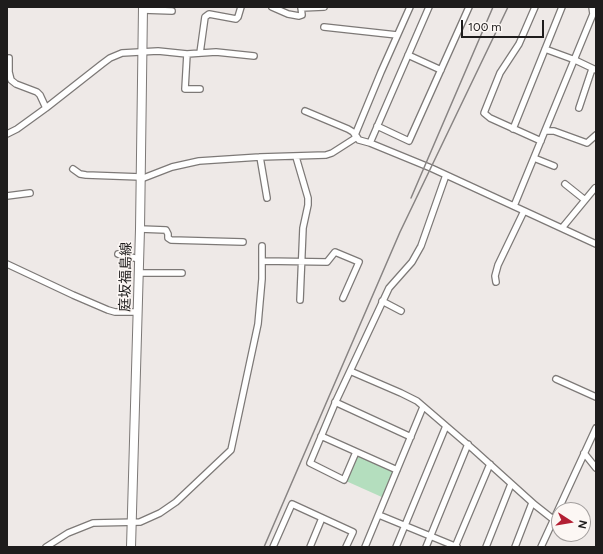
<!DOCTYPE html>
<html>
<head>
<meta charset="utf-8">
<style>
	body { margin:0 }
	#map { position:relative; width:603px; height:554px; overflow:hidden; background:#eee9e7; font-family:Figtree,sans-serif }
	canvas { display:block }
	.frame { position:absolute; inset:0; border:8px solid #1e1c1c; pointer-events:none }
	.north { position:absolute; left:551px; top:502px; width:40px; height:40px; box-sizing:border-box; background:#fcf7f4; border:1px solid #a39f9e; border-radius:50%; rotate:102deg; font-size:11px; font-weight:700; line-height:16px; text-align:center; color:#1e1c1c }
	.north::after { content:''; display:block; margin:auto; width:14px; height:18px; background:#b32034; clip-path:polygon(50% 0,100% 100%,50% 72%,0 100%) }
	.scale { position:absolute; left:461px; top:20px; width:83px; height:18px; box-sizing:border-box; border:2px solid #1e1c1c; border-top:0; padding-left:5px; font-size:12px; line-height:14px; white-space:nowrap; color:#1e1c1c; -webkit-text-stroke:3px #fcf7f4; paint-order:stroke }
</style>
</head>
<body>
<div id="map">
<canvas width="603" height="554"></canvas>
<div class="frame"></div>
<div class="north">N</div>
<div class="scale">100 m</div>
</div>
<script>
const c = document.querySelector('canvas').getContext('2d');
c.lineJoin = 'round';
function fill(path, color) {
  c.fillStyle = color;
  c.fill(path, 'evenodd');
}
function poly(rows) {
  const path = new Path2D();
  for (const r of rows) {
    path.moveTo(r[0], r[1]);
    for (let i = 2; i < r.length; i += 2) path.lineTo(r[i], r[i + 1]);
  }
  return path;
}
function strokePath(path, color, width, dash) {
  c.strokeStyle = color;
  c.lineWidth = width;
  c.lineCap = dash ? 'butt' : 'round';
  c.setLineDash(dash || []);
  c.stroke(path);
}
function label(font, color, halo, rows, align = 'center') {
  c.font = font + ' Figtree,"Noto Sans JP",sans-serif';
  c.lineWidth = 3;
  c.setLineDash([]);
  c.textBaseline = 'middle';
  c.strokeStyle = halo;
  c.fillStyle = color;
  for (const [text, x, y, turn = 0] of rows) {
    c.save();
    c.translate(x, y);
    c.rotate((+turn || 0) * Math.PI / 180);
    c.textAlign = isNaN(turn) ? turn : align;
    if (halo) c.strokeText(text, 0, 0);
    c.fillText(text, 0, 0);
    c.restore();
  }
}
fill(poly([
	[357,454,395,471,384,498,346,481]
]), '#b4debe');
const street = poly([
	[272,7,288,14,299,16,302,15,301,7],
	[429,7,370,143,431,168,596,244],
	[535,7,519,44,500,73,484,113,490,118,541,141],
	[301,8,324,7],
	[143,10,172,11],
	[324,27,397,35],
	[545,49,575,60,596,70],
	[200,53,205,17,209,14,236,19,238,17,241,7],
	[187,54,185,89,200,89],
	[408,55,441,70],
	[9,58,9,72,11,80,16,84,37,92,40,95,46,108],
	[579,108,592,69],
	[305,111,348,129,353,132,359,140,370,143],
	[377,126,409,141,469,7],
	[513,129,562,7],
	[546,131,554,131,587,143,596,135],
	[7,134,17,129,46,108,102,64,110,58,122,53,158,51,187,54,216,52,254,56],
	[355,135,381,72,410,7],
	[260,157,267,198],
	[296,157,308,198,308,205,303,228,300,300],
	[534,158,554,166],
	[73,169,80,174,86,175,141,177],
	[141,179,172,167,199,161,260,157,326,155,332,153,357,137],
	[565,184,585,200],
	[7,196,30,193],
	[514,206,593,14,592,7],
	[562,228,595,188],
	[140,229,166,230,168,234,168,238,171,240,243,242],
	[118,254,139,259],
	[262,261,327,262,335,252,359,262,343,298],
	[7,264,73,295,108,310,115,312,138,312],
	[139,273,182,273],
	[496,282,495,276,498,265,524,211],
	[382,301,401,311],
	[350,371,401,393,417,401,474,450,535,505,554,520],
	[556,379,596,397],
	[335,402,411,437],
	[321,436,397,470],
	[356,452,344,480,310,463,336,401,389,288,412,262,421,246,446,175],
	[584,453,596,468],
	[379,515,457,547],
	[46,547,68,533,93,523,140,522,160,513,176,502,231,450,258,324,262,279,262,246],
	[273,547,292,504,353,532,346,547],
	[310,547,322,518],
	[365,547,423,407],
	[396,547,446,426],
	[426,547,468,444],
	[455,547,490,464],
	[486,547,511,484],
	[515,547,532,503],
	[541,547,596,428]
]);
const secondary = poly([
	[131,547,140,229,143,7]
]);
strokePath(street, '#7d7977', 8);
strokePath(secondary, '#7d7977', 10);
strokePath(street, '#fff', 5.5);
strokePath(secondary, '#fff', 8);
strokePath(poly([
	[411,198,493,7],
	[264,547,400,232,508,7]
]), '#888483', 1.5);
label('14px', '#1e1c1c', '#fcf7f4', [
	["庭坂福島線",126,277,-89]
]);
</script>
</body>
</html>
